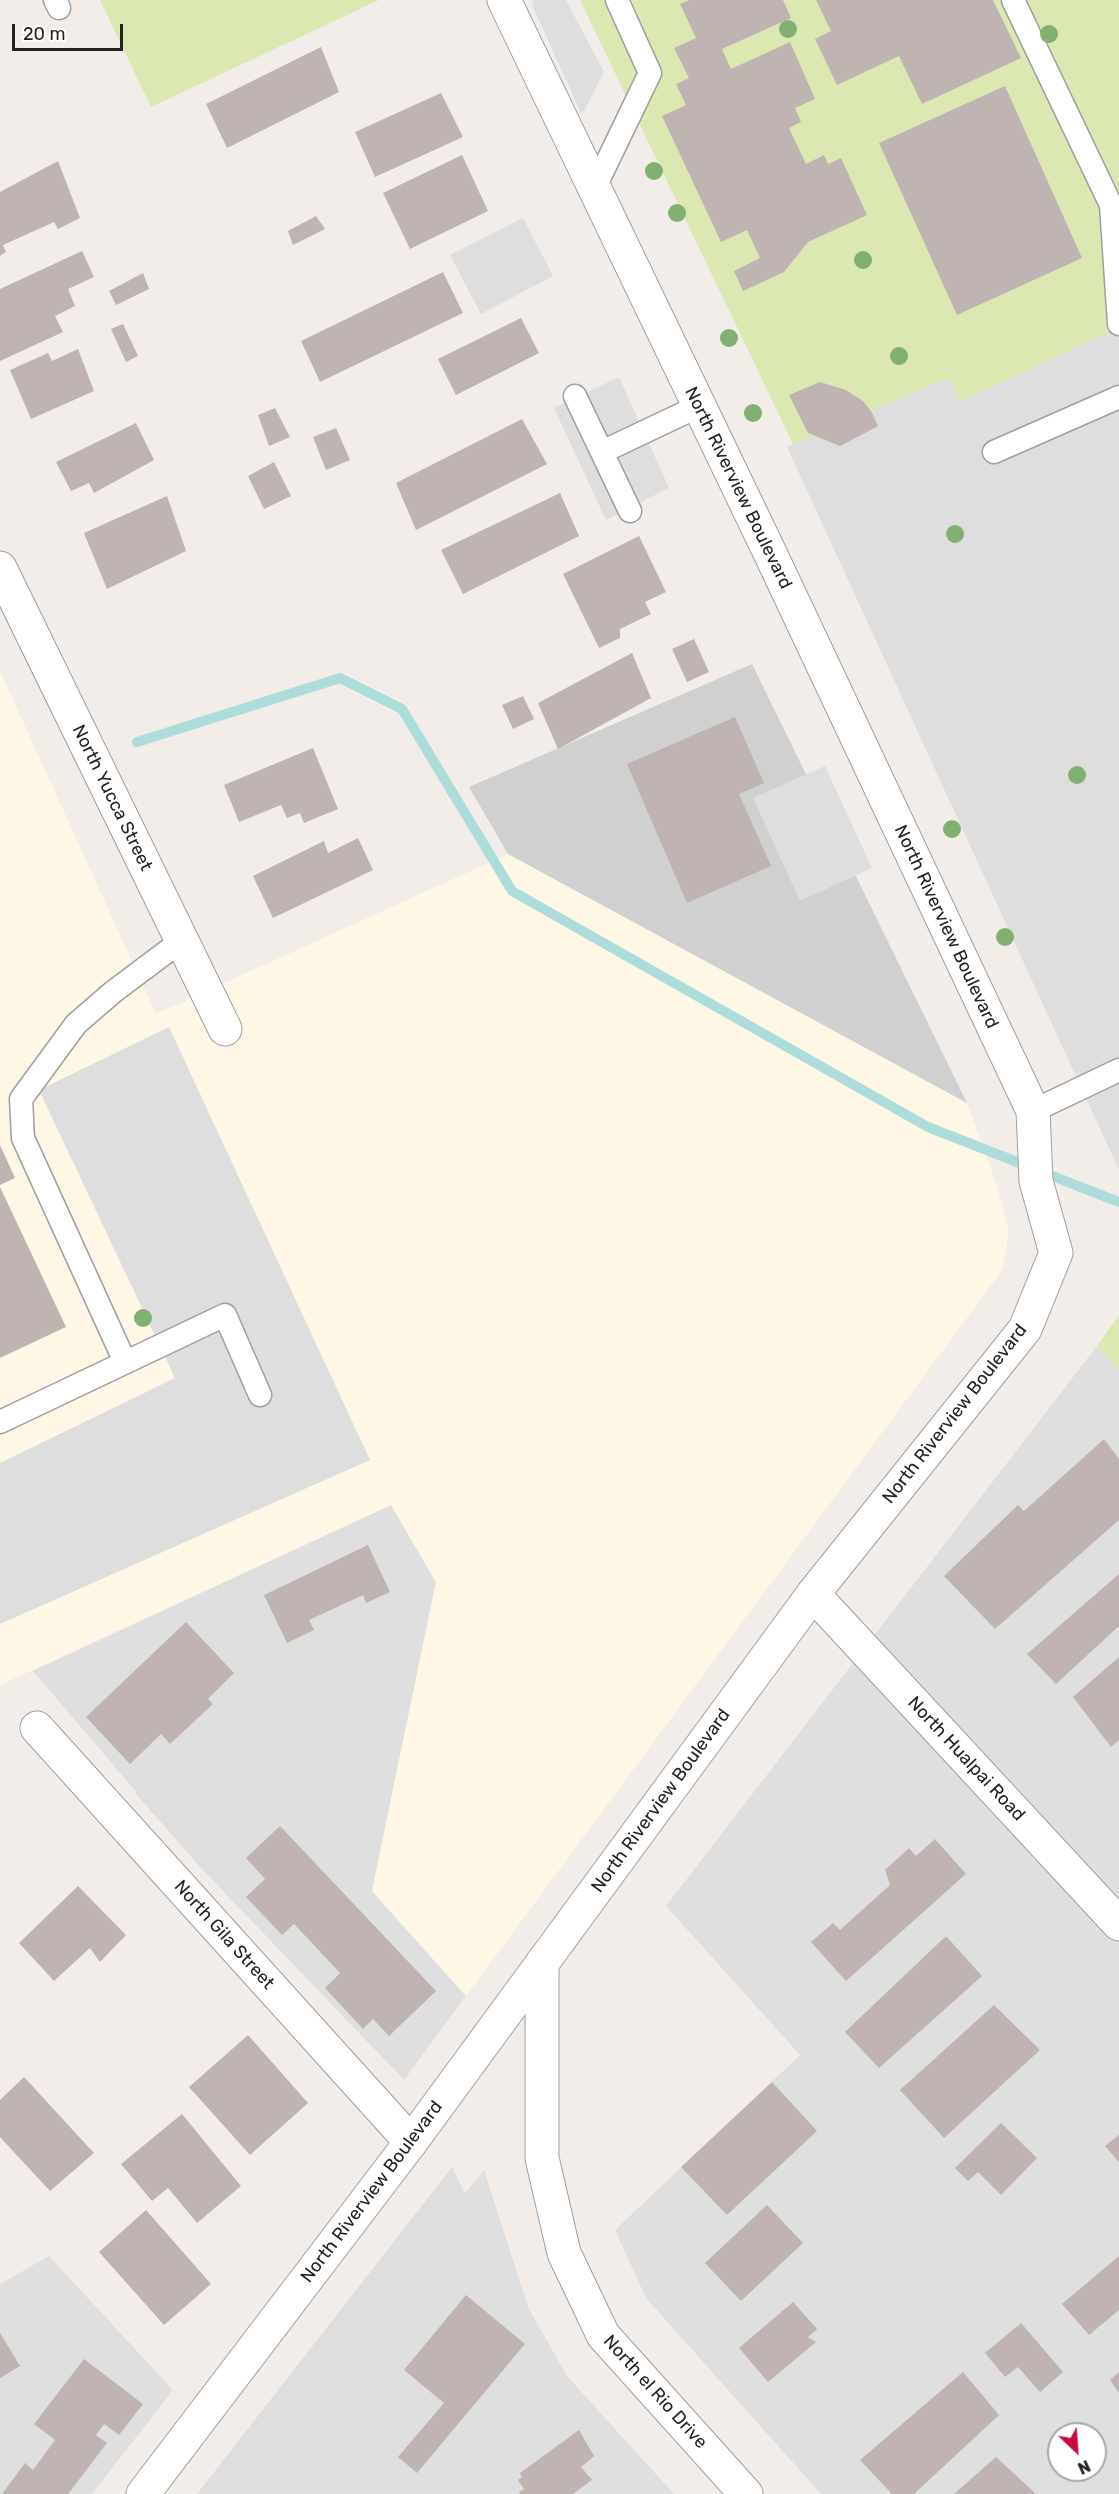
<!DOCTYPE html>
<html>
<head>
<meta charset="utf-8">
<style>
	body { margin:0 }
	#map { position:relative; width:1119px; height:2494px; overflow:hidden; background:#f2ede9; font-family:Rubik,sans-serif }
	canvas { display:block }
	.north { position:absolute; left:1047px; top:2422px; width:60px; height:60px; box-sizing:border-box; background:#fff; border:2px solid #a7a7a7; border-radius:50%; rotate:155deg; font-size:16px; font-weight:700; line-height:24px; text-align:center; color:#222 }
	.north::after { content:''; display:block; margin:auto; width:21px; height:27px; background:#cb093e; clip-path:polygon(50% 0,100% 100%,50% 72%,0 100%) }
	.scale { position:absolute; left:12px; top:24px; width:111px; height:27px; box-sizing:border-box; border:3px solid #222; border-top:0; padding-left:8px; font-size:18px; line-height:21px; white-space:nowrap; color:#222; -webkit-text-stroke:4px #fff; paint-order:stroke }
</style>
</head>
<body>
<div id="map">
<canvas width="1119" height="2494"></canvas>
<div class="north">N</div>
<div class="scale">20 m</div>
</div>
<script>
const c = document.querySelector('canvas').getContext('2d');
c.lineJoin = 'round';
function fill(path, color) {
  c.fillStyle = color;
  c.fill(path, 'evenodd');
}
function poly(rows) {
  const path = new Path2D();
  for (const r of rows) {
    path.moveTo(r[0], r[1]);
    for (let i = 2; i < r.length; i += 2) path.lineTo(r[i], r[i + 1]);
  }
  return path;
}
function strokePath(path, color, width, dash) {
  c.strokeStyle = color;
  c.lineWidth = width;
  c.lineCap = dash ? 'butt' : 'round';
  c.setLineDash(dash || []);
  c.stroke(path);
}
function label(font, color, halo, rows, align = 'center') {
  c.font = font + ' Rubik,sans-serif';
  c.lineWidth = 4.5;
  c.setLineDash([]);
  c.textBaseline = 'middle';
  c.strokeStyle = halo;
  c.fillStyle = color;
  for (const [text, x, y, turn = 0] of rows) {
    c.save();
    c.translate(x, y);
    c.rotate((+turn || 0) * Math.PI / 180);
    c.textAlign = isNaN(turn) ? turn : align;
    if (halo) c.strokeText(text, 0, 0);
    c.fillText(text, 0, 0);
    c.restore();
  }
}
fill(poly([
	[1097,1346,1119,1370,1119,2494,821,2494,646,2298,615,2230,800,2055,666,1906],
	[1059,2434,1095,2434,1095,2470,1059,2470],
	[391,1505,436,1582,372,1891,466,1996,404,2080,202,1869,33,1671],
	[484,2170,528,2307,567,2376,674,2494,222,2494],
	[49,2256,173,2390,92,2494,0,2494,0,2284]
]), '#e0dfdf');
fill(poly([
	[0,671,156,1014,508,854,967,1103,995,1180,1009,1230,1003,1269,466,1996,372,1891,436,1582,391,1505,0,1685]
]), '#fef7e6');
fill(poly([
	[752,664,967,1103,508,854,469,787]
]), '#d0d0d0');
fill(poly([
	[100,0,379,0,151,107],
	[580,0,1119,0,1119,1123],
	[1119,1315,1119,1370,1097,1346]
]), '#dce8b2');
fill(poly([
	[534,0,566,0,604,72,582,115,532,5],
	[523,218,553,276,481,314,450,255],
	[1119,327,1119,1170,787,447,948,378,960,402],
	[619,377,669,488,606,520,554,408],
	[825,766,872,868,800,901,753,798],
	[169,1027,370,1460,0,1624,0,1463,175,1378,39,1090],
	[327,1627,394,1704,202,1869,135,1793],
	[1072,1919,1119,1966,1119,1979,1051,2046,998,1993],
	[452,2167,488,2241,286,2494,197,2494]
]), '#dedede');
strokePath(poly([
	[137,742,340,678,402,709,512,891,928,1127,1119,1202]
]), '#acddda', 10);
fill(poly([
	[689,0,783,0,791,18,722,49,731,69,790,42,815,99,795,108,801,122,789,128,806,164,824,155,828,164,841,158,867,215,808,242,784,272,743,291,734,271,760,258,747,230,721,242,662,116,686,105,676,84,689,78,674,48,696,38,680,4],
	[816,0,993,0,1021,58,922,104,899,56,837,85,815,39,831,31],
	[321,47,339,92,227,148,206,104],
	[1005,86,1082,258,957,315,879,143],
	[441,93,463,137,375,177,355,132],
	[462,155,488,211,410,249,383,193],
	[58,161,80,218,58,229,54,222,3,245,6,252,0,256,0,192],
	[316,216,325,229,293,245,288,231],
	[82,251,94,277,68,289,75,306,55,316,63,332,0,361,0,289],
	[443,272,463,313,320,382,301,341],
	[143,273,149,289,116,305,109,291],
	[521,318,539,353,456,395,438,359],
	[123,324,138,356,126,362,111,329],
	[78,349,94,391,31,419,10,370,48,353,52,361],
	[820,382,846,390,863,401,871,411,878,426,840,446,808,433,789,395],
	[275,408,290,437,269,446,258,415],
	[522,419,547,464,416,530,396,483],
	[136,423,154,460,94,493,89,483,71,491,56,462],
	[336,428,350,460,326,470,313,437],
	[274,462,291,496,264,509,248,476],
	[560,493,579,536,463,594,441,550],
	[167,496,186,551,107,589,84,533],
	[639,536,666,592,645,602,651,614,620,629,620,638,599,648,563,574],
	[694,639,709,672,687,682,672,649],
	[632,653,651,698,558,749,538,703],
	[523,696,534,719,513,729,502,705],
	[735,717,764,783,739,794,771,866,687,903,627,764],
	[313,748,338,809,304,823,300,813,287,818,281,805,239,822,224,785],
	[358,838,373,870,273,918,253,876,324,841,328,853],
	[0,1145,15,1178,0,1185],
	[0,1187,66,1327,0,1358],
	[1104,1439,1119,1459,1119,1520,995,1629,944,1576,1018,1505,1024,1511],
	[368,1545,390,1592,366,1603,363,1595,309,1620,314,1630,287,1643,264,1595],
	[1119,1574,1119,1626,1056,1684,1027,1654],
	[186,1622,234,1673,208,1699,213,1704,170,1744,161,1734,130,1764,86,1717],
	[1119,1657,1119,1740,1111,1747,1073,1697],
	[280,1826,436,1991,389,2036,373,2019,363,2029,325,1988,340,1973,294,1924,282,1935,246,1897,265,1879,246,1858],
	[935,1839,966,1874,846,1981,811,1942,833,1923,840,1930,890,1885,885,1870,909,1848,916,1856],
	[78,1886,126,1935,100,1962,90,1948,54,1981,19,1943],
	[946,1936,982,1976,879,2068,845,2032],
	[994,2005,1040,2050,944,2138,900,2090],
	[248,2035,308,2103,250,2155,189,2087],
	[24,2077,94,2153,50,2191,0,2137,0,2100],
	[772,2082,817,2131,727,2215,681,2167],
	[182,2114,241,2186,197,2223,168,2188,152,2201,121,2164],
	[1001,2123,1037,2158,1001,2195,978,2172,968,2181,955,2168],
	[1119,2135,1119,2162,1105,2146],
	[767,2205,803,2243,741,2301,705,2263],
	[146,2210,211,2284,164,2325,99,2252],
	[1119,2256,1119,2310,1089,2335,1062,2304],
	[466,2295,525,2344,417,2473,398,2457,444,2403,404,2370],
	[793,2302,817,2329,808,2337,816,2342,768,2382,739,2348],
	[1021,2323,1063,2372,1040,2392,1018,2367,1005,2377,985,2353],
	[0,2333,20,2366,0,2378],
	[84,2359,143,2404,119,2435,104,2424,96,2435,107,2443,68,2494,2,2494,25,2463,33,2470,55,2440,34,2424],
	[963,2372,999,2415,914,2494,892,2494,860,2460],
	[1119,2372,1119,2393,1110,2380],
	[579,2430,594,2456,581,2467,592,2480,573,2494,520,2494,519,2492,524,2489,518,2480,522,2477,520,2473],
	[996,2457,1036,2494,954,2494]
]), '#bfb4b2');
const service = poly([
	[55,0,59,8],
	[1013,0,1111,205,1119,324],
	[595,187,650,73,617,0],
	[575,396,630,511],
	[602,452,699,406],
	[994,452,1119,397],
	[1033,1111,1119,1070],
	[125,1362,23,1138,21,1099,76,1024,113,992,181,941],
	[0,1422,225,1315,260,1395]
]);
const minor = poly([
	[0,568,225,1029],
	[813,1594,1119,1924],
	[37,1728,411,2142],
	[542,1963,542,2158,564,2253,603,2335,746,2494]
]);
const tertiary = poly([
	[143,2494,411,2142,813,1594,1025,1329,1056,1253,1036,1181,1033,1111,770,553,504,0]
]);
strokePath(service, '#9f9f9f', 25);
strokePath(minor, '#9f9f9f', 35);
strokePath(tertiary, '#9f9f9f', 35);
strokePath(service, '#fff', 22);
strokePath(minor, '#fff', 33);
strokePath(tertiary, '#fff', 33);
c.fillStyle = '#82b072';
for (const [x, y] of [
	[788,29],
	[1049,34],
	[654,171],
	[677,213],
	[863,260],
	[729,338],
	[899,356],
	[753,413],
	[955,534],
	[1077,775],
	[952,829],
	[1005,937],
	[143,1318]
]) {
  c.beginPath();
  c.arc(x, y, 9, 0, 2 * Math.PI);
  c.fill();
}
label('18px', '#222', '#fff', [
	["North Riverview Boulevard",738,488,64],
	["North Yucca Street",112,798,64],
	["North Riverview Boulevard",946,927,65],
	["North Riverview Boulevard",955,1414,-52],
	["North Hualpai Road",966,1759,47],
	["North Riverview Boulevard",661,1801,-54],
	["North Gila Street",224,1935,48],
	["North Riverview Boulevard",372,2192,-53],
	["North el Rio Drive",655,2392,48]
]);
</script>
</body>
</html>
